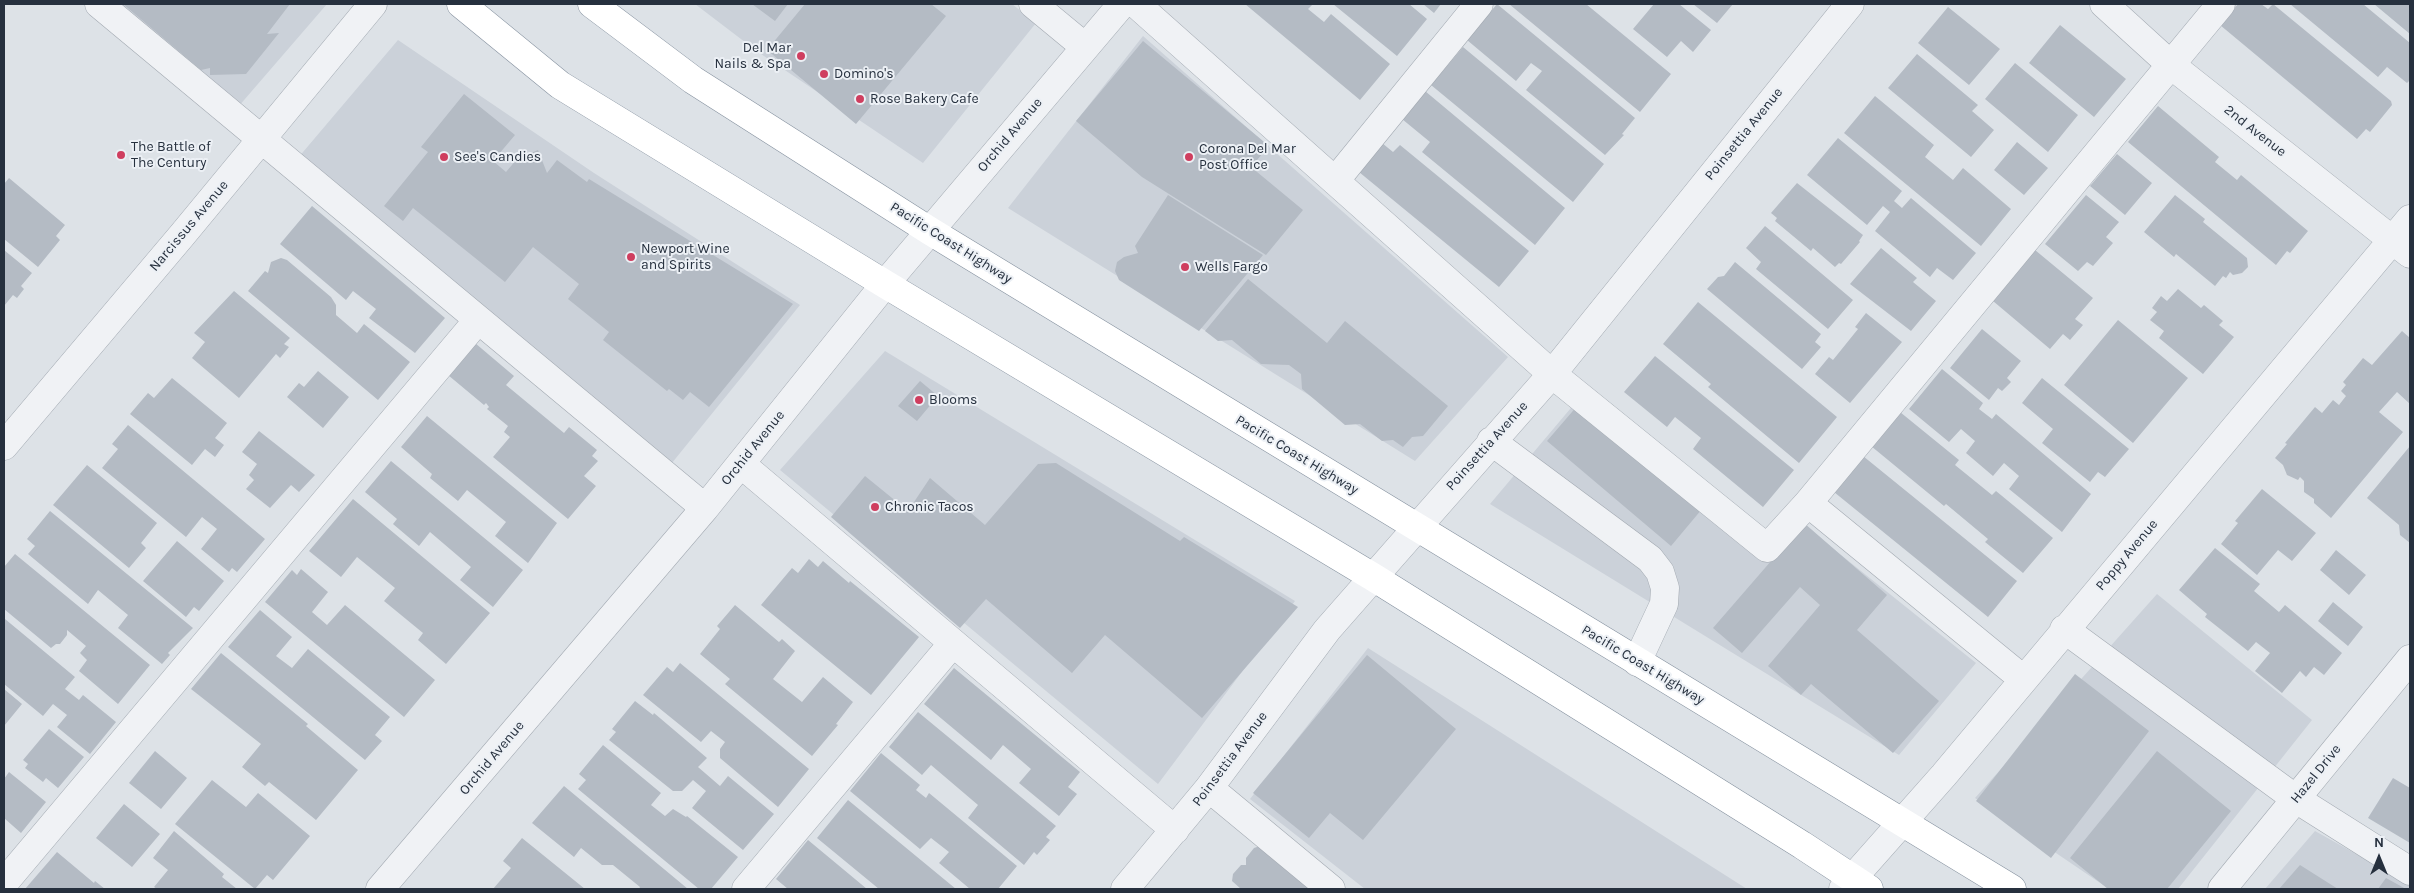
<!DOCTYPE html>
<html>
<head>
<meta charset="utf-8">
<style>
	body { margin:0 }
	#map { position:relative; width:2414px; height:893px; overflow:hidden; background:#dde2e7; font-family:Karla,sans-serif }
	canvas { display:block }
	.frame { position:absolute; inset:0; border:5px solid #26303e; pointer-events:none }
	.north { position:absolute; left:2354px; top:833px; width:50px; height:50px; -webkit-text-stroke:4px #ecf0f5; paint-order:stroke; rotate:0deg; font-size:14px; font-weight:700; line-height:20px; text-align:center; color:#26303e }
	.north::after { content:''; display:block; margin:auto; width:18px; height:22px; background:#26303e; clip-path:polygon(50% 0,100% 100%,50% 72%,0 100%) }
</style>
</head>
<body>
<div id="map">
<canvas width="2414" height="893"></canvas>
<div class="frame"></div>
<div class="north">N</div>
</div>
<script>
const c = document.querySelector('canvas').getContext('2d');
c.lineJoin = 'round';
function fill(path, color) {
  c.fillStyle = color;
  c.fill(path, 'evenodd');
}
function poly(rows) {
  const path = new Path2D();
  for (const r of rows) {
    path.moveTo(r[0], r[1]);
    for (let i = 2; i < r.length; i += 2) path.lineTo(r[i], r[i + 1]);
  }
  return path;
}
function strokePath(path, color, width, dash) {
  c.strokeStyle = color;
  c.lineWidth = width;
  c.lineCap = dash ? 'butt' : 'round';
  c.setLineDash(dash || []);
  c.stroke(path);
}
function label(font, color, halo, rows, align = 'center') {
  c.font = font + ' Karla,sans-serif';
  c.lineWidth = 4;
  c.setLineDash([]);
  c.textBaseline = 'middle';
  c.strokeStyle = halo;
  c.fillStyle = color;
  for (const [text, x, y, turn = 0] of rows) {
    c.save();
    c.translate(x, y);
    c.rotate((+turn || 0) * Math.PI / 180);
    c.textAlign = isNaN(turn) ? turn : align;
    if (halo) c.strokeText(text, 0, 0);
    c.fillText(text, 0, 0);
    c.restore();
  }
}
fill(poly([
	[99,4,327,4,232,114],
	[695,4,1012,4,1036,23,923,163,758,52],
	[1143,36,1508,357,1415,461,1008,208],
	[398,40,594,173,800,305,663,474,292,165],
	[885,351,1295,601,1158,784,780,470],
	[1581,396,1771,558,1801,523,1976,663,1899,755,1490,504],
	[2157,594,2312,720,2178,889,2109,889,1975,798],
	[1368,648,1747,889,1365,889,1250,799],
	[2315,831,2410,884,2410,889,2265,889]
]), '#cbd1d9');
fill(poly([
	[123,4,290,4,267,34,279,33,246,74,210,75,210,68,201,70],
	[752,4,788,4,775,21],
	[805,4,931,4,946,16,856,124,767,50],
	[1245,4,1313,4,1308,9,1324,22,1331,14,1390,64,1360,100],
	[1333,4,1409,4,1427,19,1397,56],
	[1423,4,1441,4,1434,13],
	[1497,4,1635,118,1622,134,1624,135,1605,155,1526,90,1542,71,1531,63,1516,81,1467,40],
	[1509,4,1586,4,1671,74,1640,112],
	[1654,4,1679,4,1711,30,1693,52,1681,41,1667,57,1633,29],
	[1693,4,1733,4,1717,23],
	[2238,4,2261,4,2268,9,2273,4,2391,101,2392,105,2370,132,2366,129,2357,139,2220,25],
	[2290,4,2363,4,2410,43,2410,80,2407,83,2387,67,2378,77],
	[2374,4,2410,4,2410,34],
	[1948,7,2000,49,1969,85,1918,43],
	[2060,25,2126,79,2094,117,2029,63],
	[1143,41,1269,146,1251,167,1303,210,1266,255,1142,177,1076,121],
	[1463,47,1604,164,1573,202,1431,85],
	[1917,54,1978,105,1972,111,1994,130,1971,157,1888,88],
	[2015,63,2078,115,2048,152,1985,99],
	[1425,91,1565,208,1535,245,1422,152,1430,142,1402,119],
	[464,94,515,135,493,161,506,172,517,159,538,150,547,173,557,160,587,182,589,179,793,304,709,407,690,392,683,400,669,389,667,391,603,340,609,332,568,299,579,284,533,247,505,282,413,208,403,221,384,206,428,152,421,147],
	[1875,96,1934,145,1925,157,1953,180,1963,168,2011,209,1981,246,1844,133],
	[2158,106,2219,157,2215,162,2237,180,2241,175,2308,231,2290,253,2287,251,2276,265,2128,142],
	[1838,138,1902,191,1894,201,1902,208,1911,198,1976,253,1953,280,1937,268,1930,277,1875,231,1890,212,1883,206,1867,225,1807,175],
	[2017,142,2048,168,2024,195,1994,170],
	[1382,143,1393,152,1400,145,1529,251,1499,287,1359,172],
	[2117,154,2152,183,2125,215,2090,186],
	[9,178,65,225,56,236,60,240,38,267,4,239,4,184],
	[1797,183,1863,235,1859,241,1860,242,1841,264,1839,263,1835,267,1813,248,1811,251,1775,221,1777,218,1771,213],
	[1168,195,1263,255,1199,331,1119,280,1115,271,1117,262,1124,257,1138,253,1135,246],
	[2086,195,2119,222,2106,237,2113,243,2093,266,2087,262,2078,271,2045,244],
	[2175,195,2205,219,2203,222,2247,258,2248,267,2242,273,2233,275,2230,272,2226,278,2223,276,2215,286,2176,254,2174,257,2144,232],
	[312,206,445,318,415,353,369,318,376,309,353,291,346,300,280,244],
	[1765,226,1853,300,1828,329,1756,269,1761,262,1746,248],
	[1881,248,1917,278,1913,282,1936,301,1911,331,1850,284],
	[4,250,32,273,21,286,24,289,17,298,13,295,4,306],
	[2035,250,2093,298,2075,319,2083,325,2070,340,2063,334,2050,349,1993,301],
	[281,258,287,260,331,297,336,305,336,315,357,333,364,324,410,362,378,400,248,291,265,271,268,273,271,262],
	[1735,262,1821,334,1815,342,1821,347,1802,369,1707,289,1718,277,1724,276],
	[1248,279,1327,343,1345,321,1448,406,1423,436,1412,437,1403,447,1393,440,1382,441,1360,424,1345,425,1302,389,1301,374,1289,365,1261,364,1232,340,1218,341,1205,331],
	[2178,289,2201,308,2204,305,2223,321,2219,325,2234,337,2203,374,2159,338,2164,331,2150,320,2157,312,2152,308,2161,296,2167,301],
	[234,291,290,338,284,344,289,347,280,358,276,354,239,398,192,358,205,342,194,333],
	[1698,302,1837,417,1799,463,1708,387,1711,384,1663,344],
	[1866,313,1902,342,1850,403,1815,374,1829,357,1833,360,1858,329,1855,327],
	[2118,320,2188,378,2133,443,2064,385],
	[1982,329,2021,361,2007,378,2011,382,2002,391,1998,388,1989,400,1950,368],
	[2402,331,2410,338,2410,404,2397,392,2379,412,2403,432,2331,518,2314,503,2314,499,2304,492,2304,481,2300,477,2298,480,2287,475,2283,465,2275,458,2287,444,2285,443,2315,407,2322,413,2333,400,2339,405,2346,396,2341,391,2346,385,2343,382,2363,358,2372,365],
	[475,343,514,376,506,385,564,433,569,427,597,450,592,456,598,461,584,476,596,486,568,519,493,457,510,437,504,432,508,426,487,409,489,407,486,403,484,405,448,375],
	[1655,356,1794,470,1763,507,1693,449,1701,438,1675,417,1667,427,1624,392],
	[1942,369,1983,403,1979,409,1992,419,1996,414,2091,494,2062,532,2009,489,2019,476,2004,463,1993,476,1966,453,1975,441,1961,429,1949,442,1909,409],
	[318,371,349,397,323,428,287,397,299,383,304,387],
	[172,378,227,423,215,438,224,445,215,457,205,449,192,465,130,414,148,393,154,398],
	[2042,378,2129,449,2105,477,2098,472,2090,482,2042,443,2053,429,2022,403],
	[920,381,938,396,917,421,898,406],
	[1578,405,1702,509,1671,546,1547,441],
	[1900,412,1959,460,1955,465,1992,495,1996,491,2053,538,2023,573,1985,542,1988,539,1946,504,1944,506,1871,446],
	[427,416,557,523,528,563,495,536,506,522,467,490,458,501,430,478,432,474,401,447],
	[128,425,265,539,237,572,232,568,229,572,201,549,217,529,202,517,186,537,102,468,118,449,112,444],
	[259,431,315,475,299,492,291,485,270,508,246,489,254,480,249,475,257,464,242,452],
	[2410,446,2410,543,2400,535,2399,525,2367,498],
	[1863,456,2017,581,1988,617,1834,492],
	[391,461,523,570,493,607,460,580,471,567,430,532,419,546,393,524,397,519,365,492],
	[1056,463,1180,541,1184,537,1298,607,1202,718,1105,635,1072,673,986,599,960,628,831,517,865,476,908,511,930,478,985,525,1038,464],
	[87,465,157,523,141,543,146,548,129,568,53,505],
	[2262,489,2316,533,2292,561,2278,550,2257,575,2221,544,2238,523,2235,521],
	[353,499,490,613,446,664,418,640,423,633,384,601,395,588,357,557,341,577,309,551],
	[50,511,193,628,168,653,170,655,162,664,118,628,128,615,98,590,88,604,28,554,35,546,27,539],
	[1804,523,1887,595,1857,630,1939,701,1893,753,1811,684,1801,695,1768,666,1820,605,1800,587,1742,653,1713,628],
	[177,541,224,581,199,611,194,607,186,617,143,581],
	[2215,548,2260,584,2254,591,2279,612,2285,605,2342,653,2324,675,2314,667,2306,677,2300,671,2282,693,2255,671,2270,653,2256,642,2248,651,2205,617,2207,614,2179,590],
	[2336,550,2366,575,2349,595,2320,570],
	[15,554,150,665,118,704,79,671,87,660,80,653,86,646,67,630,67,635,60,644,56,644,51,648,4,609,4,567],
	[809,559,818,567,823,561,849,583,850,581,919,637,871,695,761,605,792,568,798,573],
	[301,569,328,592,312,612,327,625,345,605,435,680,404,717,265,602,292,570,297,575],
	[2333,602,2363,627,2348,646,2318,621],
	[735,605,779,642,782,639,795,651,773,679,802,702,823,677,853,702,836,724,838,725,812,756,725,684,730,679,700,654,720,629,717,626],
	[260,610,292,637,276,656,292,668,308,649,390,717,375,735,382,741,365,760,228,647],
	[5,619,75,677,65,689,79,700,83,695,116,722,90,754,57,727,67,715,53,704,43,716,4,684],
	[221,653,308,724,306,726,358,770,316,820,269,782,265,786,242,767,261,744,191,689],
	[1367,655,1456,729,1363,840,1330,813,1309,838,1253,793],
	[680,663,809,769,778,807,720,758,720,749,725,742,711,731,701,742,643,695,667,667,673,672],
	[954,668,1080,772,1068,787,1077,794,1059,816,1019,783,1031,769,1003,745,991,760,924,704],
	[2075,674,2149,731,2051,858,1976,801],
	[4,689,22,704,4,726],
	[635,701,653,715,654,713,707,758,698,767,720,786,728,776,774,814,743,850,692,808,706,791,693,780,682,791,673,791,609,740,616,732,612,729],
	[918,712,1056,826,1046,837,1050,840,1037,855,1034,852,1024,865,968,818,978,805,931,765,922,775,889,747],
	[49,729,84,757,58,788,46,778,43,782,25,768,28,764,23,760],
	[603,745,661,793,651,805,665,816,673,809,686,817,687,816,738,857,711,889,699,889,578,789,586,780,579,774],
	[155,751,187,778,161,809,129,783],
	[2157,751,2231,811,2167,889,2108,889,2070,858],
	[881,753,920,785,916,790,926,798,929,793,1017,866,998,889,970,889,939,863,949,852,931,838,920,849,850,791],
	[9,772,46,802,21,833,4,818,4,779],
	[2393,778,2410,788,2410,843,2368,818],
	[212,780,246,807,258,793,310,836,273,880,267,875,255,889,175,824],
	[564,786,688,889,639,889,640,887,613,865,602,865,581,848,574,857,532,823],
	[848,800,956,889,879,889,817,838],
	[124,804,160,834,132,867,96,838],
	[174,831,224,874,222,877,237,889,157,889,154,887,168,870,153,858],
	[522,838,585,889,493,889,511,868,503,861],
	[808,840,867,889,788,889,776,879],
	[1260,846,1312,889,1241,889,1232,881,1233,874,1241,865,1246,865,1246,858,1254,848],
	[57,852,94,883,95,881,105,889,25,889],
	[2300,865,2338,889,2279,889],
	[2386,878,2406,889,2378,889]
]), '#b4bbc4');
const minor = poly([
	[99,4,705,508],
	[1033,4,1085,47],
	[1136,4,1552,374,1767,548,1808,503,2023,679],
	[2104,4,2171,65,2410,254],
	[1335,181,1479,4],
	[1491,441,1650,559,1660,572,1665,588,1664,604,1637,662],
	[4,446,183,234,373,4],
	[741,464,1175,830],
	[1808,503,2221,4],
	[2064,629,2296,799,2410,871],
	[1209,788,1331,889],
	[4,883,478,320],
	[380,889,705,508,885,284,1122,4],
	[746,889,953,643],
	[1125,889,1209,788,1327,630,1552,374,1850,4],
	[1843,889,1944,775,2410,219],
	[2222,889,2410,659]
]);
const highway = poly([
	[461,4,560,85,885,284,1373,577,1802,845,1869,889],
	[592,4,693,80,930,231,2012,889]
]);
strokePath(minor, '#a2a9b1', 29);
strokePath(highway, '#84909e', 29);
strokePath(minor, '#f0f2f5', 28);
strokePath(highway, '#fff', 28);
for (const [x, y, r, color] of [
	[801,56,5,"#cf3e5f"],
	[824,74,5,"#cf3e5f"],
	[860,99,5,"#cf3e5f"],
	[121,155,5,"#cf3e5f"],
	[444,157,5,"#cf3e5f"],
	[1189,157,5,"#cf3e5f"],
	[631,257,5,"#cf3e5f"],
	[1185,267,5,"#cf3e5f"],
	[919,400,5,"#cf3e5f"],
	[875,507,5,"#cf3e5f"]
]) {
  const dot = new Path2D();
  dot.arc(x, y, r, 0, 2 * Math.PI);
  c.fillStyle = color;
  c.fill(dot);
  strokePath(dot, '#ecf0f5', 2);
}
label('14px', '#26303e', '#ecf0f5', [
	["Del Mar",791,48,"right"],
	["Nails & Spa",791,64,"right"],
	["Domino's",834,74],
	["Rose Bakery Cafe",870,99],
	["The Battle of",131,147],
	["The Century",131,163],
	["Corona Del Mar",1199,149],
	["Post Office",1199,165],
	["See's Candies",454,157],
	["Newport Wine",641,249],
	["and Spirits",641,265],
	["Wells Fargo",1195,267],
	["Blooms",929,400],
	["Chronic Tacos",885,507]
], 'left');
label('14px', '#26303e', '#ecf0f5', [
	["2nd Avenue",2255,131,38],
	["Poinsettia Avenue",1744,134,-51],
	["Orchid Avenue",1010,135,-50],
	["Narcissus Avenue",189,226,-50],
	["Pacific Coast Highway",951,243,32],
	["Poinsettia Avenue",1487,446,-48],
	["Orchid Avenue",753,448,-51],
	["Pacific Coast Highway",1297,455,31],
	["Poppy Avenue",2127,555,-50],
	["Pacific Coast Highway",1643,665,31],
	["Orchid Avenue",492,758,-50],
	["Poinsettia Avenue",1230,759,-53],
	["Hazel Drive",2316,774,-51]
]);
</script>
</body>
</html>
